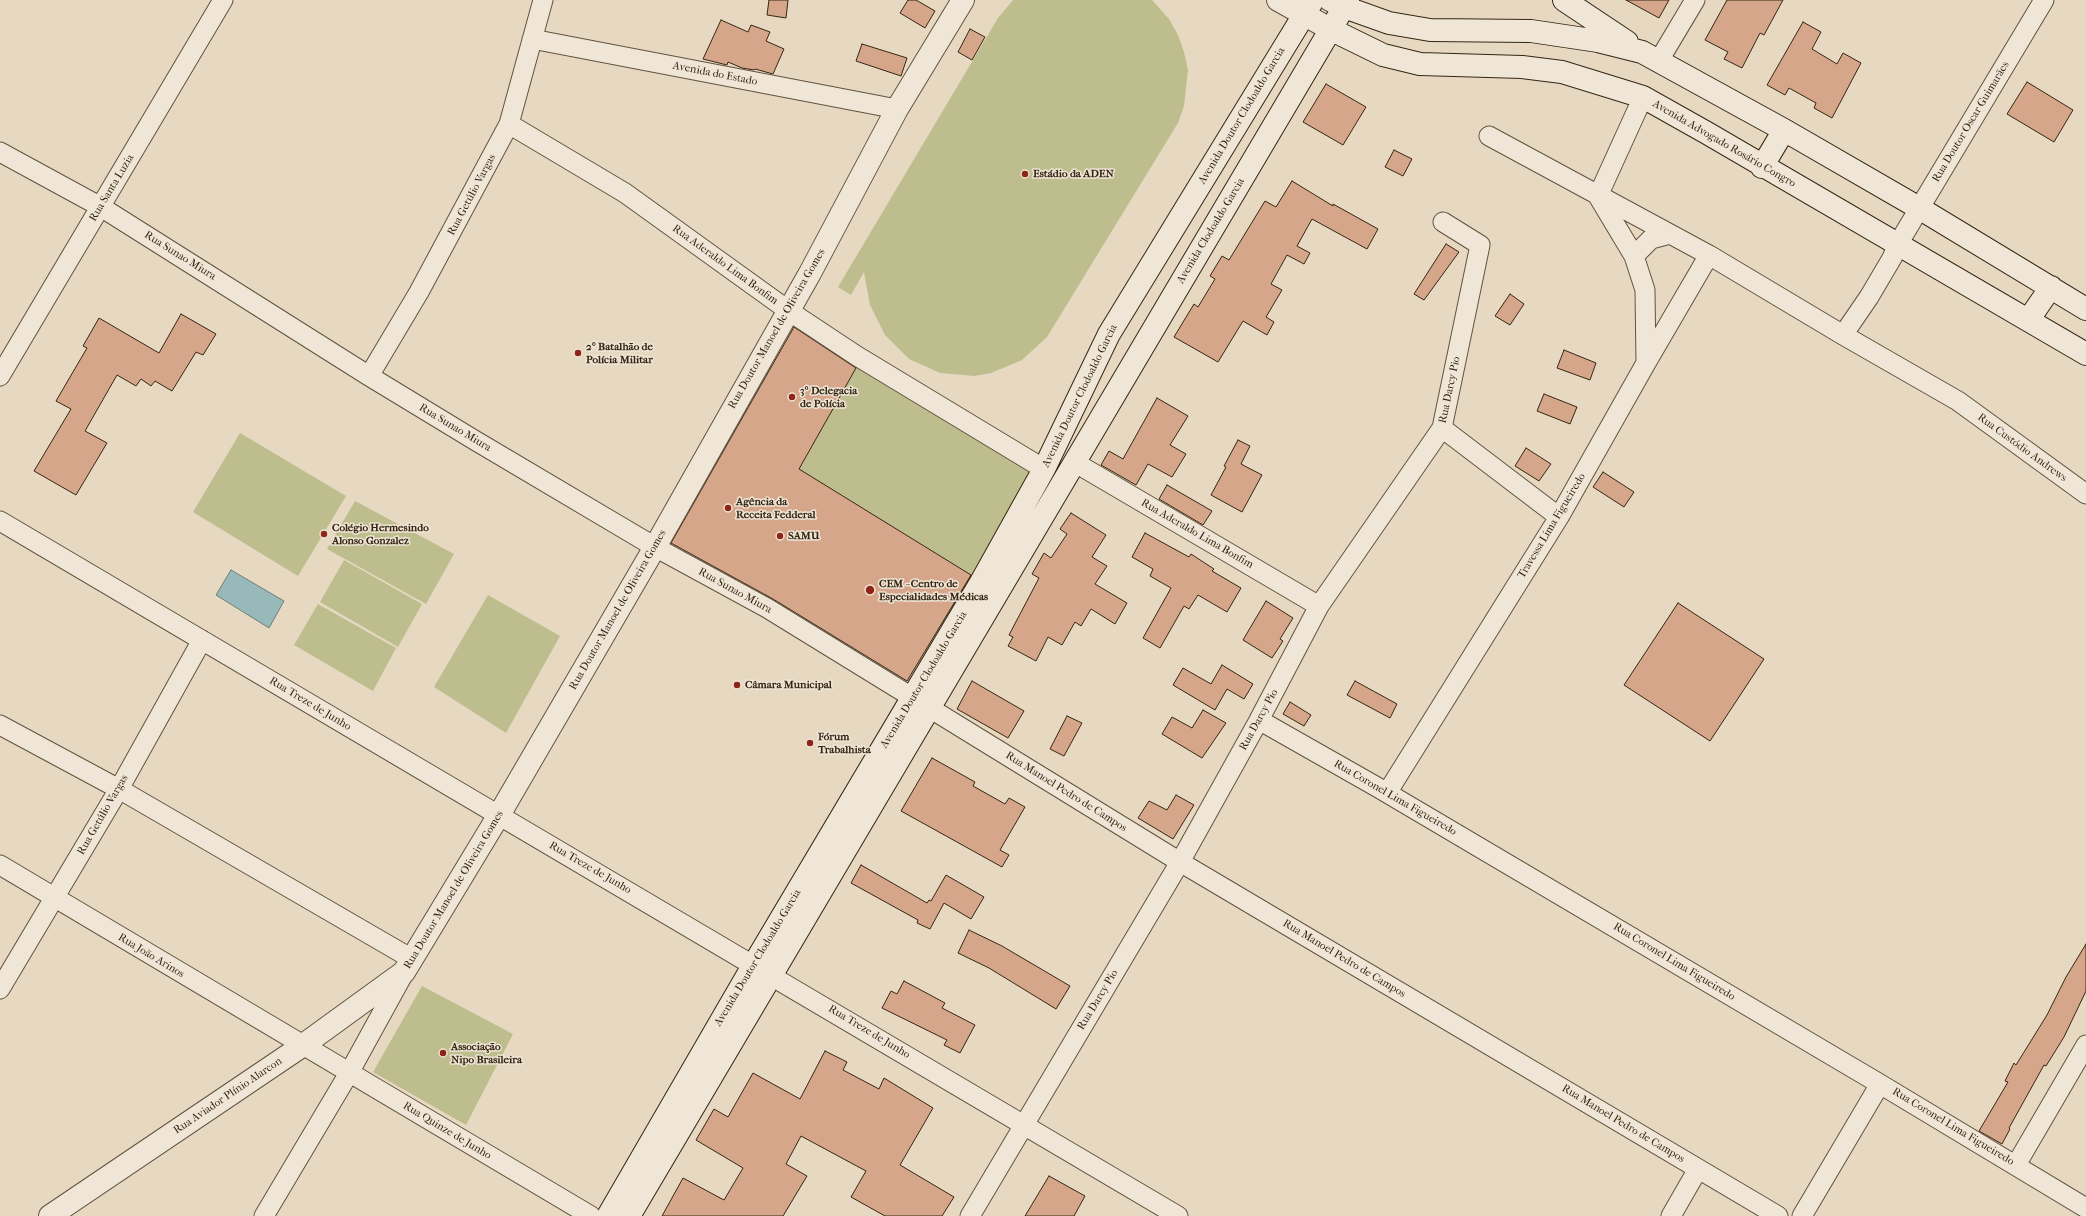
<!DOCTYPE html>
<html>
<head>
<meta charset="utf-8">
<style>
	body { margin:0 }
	canvas { display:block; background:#e7d9c1 }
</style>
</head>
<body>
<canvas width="2086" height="1216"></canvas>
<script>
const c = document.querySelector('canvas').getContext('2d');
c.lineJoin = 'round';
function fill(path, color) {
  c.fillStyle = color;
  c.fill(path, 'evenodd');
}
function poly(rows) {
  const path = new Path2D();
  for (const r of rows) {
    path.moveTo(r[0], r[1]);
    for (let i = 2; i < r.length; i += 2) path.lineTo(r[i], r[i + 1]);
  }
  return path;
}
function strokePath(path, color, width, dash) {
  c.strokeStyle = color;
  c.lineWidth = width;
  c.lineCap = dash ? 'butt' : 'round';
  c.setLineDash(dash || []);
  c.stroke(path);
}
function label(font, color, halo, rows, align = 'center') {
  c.font = font + ' "IM FELL French Canon",serif';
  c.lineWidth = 3;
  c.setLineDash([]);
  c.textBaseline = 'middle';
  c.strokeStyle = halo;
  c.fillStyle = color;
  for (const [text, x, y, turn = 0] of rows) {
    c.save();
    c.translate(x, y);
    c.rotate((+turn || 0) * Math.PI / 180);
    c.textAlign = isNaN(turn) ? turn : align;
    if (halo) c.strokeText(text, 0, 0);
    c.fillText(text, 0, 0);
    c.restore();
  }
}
fill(poly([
	[1013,0,1152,0,1169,19,1178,35,1184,52,1188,70,1184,106,1178,123,1047,337,1022,360,991,373,974,376,940,373,909,359,885,335,870,305,864,272,851,295,838,287,998,18],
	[858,365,1035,472,978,579,799,469],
	[240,433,346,496,298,576,193,512],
	[355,501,454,554,426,604,327,549],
	[344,560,422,604,398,647,320,602],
	[488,595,560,636,506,733,434,687],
	[318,604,396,648,373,691,294,645],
	[422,986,513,1034,466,1125,373,1072]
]), '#bdbd8e');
const water = poly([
	[231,570,284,601,269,628,216,595,231,570]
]);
fill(water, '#98b9b9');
strokePath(water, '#707e76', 1);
const building = poly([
	[769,0,788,0,786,18,767,15,769,0],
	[908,0,916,0,935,11,925,28,900,13,908,0],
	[1626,0,1669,0,1659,18,1626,0],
	[1727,0,1783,0,1764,35,1760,33,1742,68,1724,59,1728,52,1705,40,1727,0],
	[721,20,748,32,751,25,770,32,766,41,784,49,773,74,755,69,754,70,742,68,728,62,727,65,703,59,721,20],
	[1803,22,1821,32,1812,49,1837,64,1843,53,1861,63,1832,118,1814,108,1816,103,1789,88,1785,95,1767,85,1803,22],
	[970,29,985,37,972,60,958,52,970,29],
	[862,44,907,58,901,76,856,61,862,44],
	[2027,82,2073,110,2054,142,2007,114,2027,82],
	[1326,84,1366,107,1343,145,1303,122,1326,84],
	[1394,150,1412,159,1403,176,1385,167,1394,150],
	[1292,181,1333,206,1333,204,1378,229,1367,249,1312,219,1297,246,1310,253,1304,264,1287,255,1271,284,1282,290,1266,317,1274,322,1267,335,1243,321,1218,362,1174,337,1194,304,1198,307,1215,279,1210,276,1222,256,1229,260,1265,201,1276,207,1292,181],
	[1446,244,1459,252,1424,300,1414,294,1446,244],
	[1510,294,1524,304,1510,325,1495,316,1510,294],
	[181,314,216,334,203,355,196,352,172,391,155,381,151,386,141,379,136,386,117,375,85,431,107,443,76,495,34,471,71,409,56,401,87,348,83,346,99,318,159,353,181,314],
	[794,327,856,368,799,469,971,575,907,681,773,599,671,543,794,327],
	[1564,350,1596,363,1590,380,1557,368,1564,350],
	[1544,394,1577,407,1570,424,1537,411,1544,394],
	[1157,398,1188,416,1170,445,1186,454,1172,477,1148,464,1136,485,1101,465,1109,451,1123,459,1157,398],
	[1238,440,1250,446,1241,464,1262,475,1242,512,1211,495,1226,467,1224,466,1238,440],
	[1526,448,1551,464,1539,481,1515,466,1526,448],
	[1603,472,1634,492,1624,507,1593,487,1603,472],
	[1167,485,1212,511,1203,525,1159,499,1167,485],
	[1071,513,1106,535,1092,557,1107,566,1095,584,1127,603,1115,624,1091,609,1081,626,1075,622,1062,645,1048,637,1036,661,1008,646,1013,637,1009,635,1039,578,1032,574,1044,553,1051,558,1067,534,1060,529,1071,513],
	[1145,533,1189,557,1191,554,1214,569,1212,571,1241,588,1227,612,1198,595,1189,609,1184,606,1160,648,1143,638,1171,588,1150,576,1153,569,1132,557,1145,533],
	[1266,601,1293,618,1280,639,1283,641,1272,658,1243,640,1266,601],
	[1678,603,1764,659,1710,741,1624,685,1678,603],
	[1222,665,1253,684,1244,699,1227,689,1215,710,1173,685,1183,668,1211,684,1222,665],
	[972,681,1024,711,1008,738,957,709,972,681],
	[1355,681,1397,704,1390,718,1347,695,1355,681],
	[1290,702,1311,715,1304,726,1283,714,1290,702],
	[1203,710,1226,723,1202,758,1162,734,1172,717,1192,728,1203,710],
	[1067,716,1082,723,1064,756,1050,749,1067,716],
	[932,758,975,782,973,786,1005,804,1009,798,1025,807,1000,850,1009,855,1002,867,901,811,932,758],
	[1176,795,1194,805,1173,839,1138,818,1149,801,1167,810,1176,795],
	[861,865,927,903,929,900,931,901,946,875,984,897,971,919,944,903,930,929,917,923,918,920,851,883,861,865],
	[969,930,1002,946,1070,986,1056,1009,989,968,958,953,969,930],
	[2086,944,2086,991,2064,1037,2046,1066,2044,1065,2009,1128,2010,1129,2002,1144,1979,1131,2008,1082,2005,1081,2014,1063,2016,1065,2047,1015,2066,977,2086,944],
	[904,981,945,1003,942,1008,975,1025,960,1053,944,1045,947,1040,882,1008,891,991,897,994,904,981],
	[825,1051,847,1062,843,1070,879,1089,884,1078,933,1108,900,1165,954,1197,942,1216,885,1216,851,1197,866,1171,801,1136,786,1164,807,1176,783,1216,662,1216,683,1178,724,1200,743,1168,696,1140,714,1109,728,1117,753,1073,800,1099,825,1051],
	[1049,1176,1085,1196,1074,1216,1025,1216,1049,1176]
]);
fill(building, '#d5a68a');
strokePath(building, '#352612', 1);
const minor = poly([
	[532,39,897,109],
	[1658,62,1695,0],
	[509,124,625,193,789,311,857,356,1044,469],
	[1489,136,1709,255,1843,335,1958,401,2086,494],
	[0,152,101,207,369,376,476,441,655,547,767,608,1180,862,1778,1216],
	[1598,196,1634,256,1645,290,1646,362],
	[1598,196,1643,97],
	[1634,256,1651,239,1670,234],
	[1843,335,1869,297,1892,258,1898,244,2044,0],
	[0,376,223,0],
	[369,376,419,292,509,124,543,0],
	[1442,428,1559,517],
	[1074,462,1319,606],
	[0,521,1178,1216],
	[1259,720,1377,787,1880,1084,2086,1208],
	[0,725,119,789,412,959],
	[1387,793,1559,517,1646,363,1709,255],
	[0,865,591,1216],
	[0,989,119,789,202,640],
	[2016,1165,2086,1045],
	[264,1216,349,1073,404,973],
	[970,1216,1180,862,1259,720,1319,606,1442,428,1480,245,1443,222],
	[1671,1216,1698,1169],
	[1802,1216,1880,1084]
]);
const tertiary = poly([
	[1278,0,1330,29],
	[1330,0,1344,7],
	[50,1216,302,1046,404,972,499,815,655,547,810,273,897,109,963,0]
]);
const secondary = poly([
	[1564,0,1627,42],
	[1344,7,1389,23,1430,30,1531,31,1598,41,1642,52,1784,130,1919,208,2086,309],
	[1330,29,1383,55,1420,64,1522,67,1562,72,1643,97,1707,133,2086,354],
	[1762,167,1784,130],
	[2029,319,2051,287],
	[608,1216,754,964,981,582,1044,469,1109,334,1313,0],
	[629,1216,1348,0]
]);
strokePath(minor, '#62533e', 21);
strokePath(tertiary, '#62533e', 24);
strokePath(secondary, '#352612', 24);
strokePath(minor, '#efe6d7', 19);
strokePath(tertiary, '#efe6d7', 22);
strokePath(secondary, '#efe6d7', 22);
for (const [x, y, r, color] of [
	[1025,174,4,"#8f2418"],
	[578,353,4,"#8f2418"],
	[792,397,4,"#8f2418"],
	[728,508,4,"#8f2418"],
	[324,534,4,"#8f2418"],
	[780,536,4,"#8f2418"],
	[870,590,5,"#8f2418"],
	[737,685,4,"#8f2418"],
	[810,743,4,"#8f2418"],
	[443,1053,4,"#8f2418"]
]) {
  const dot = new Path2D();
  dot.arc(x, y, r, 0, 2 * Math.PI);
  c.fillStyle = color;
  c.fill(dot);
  strokePath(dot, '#efe6d7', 1.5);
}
label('11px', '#352612', '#efe6d7', [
	["Avenida do Estado",715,74,11],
	["Avenida Doutor Clodoaldo Garcia",1242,116,-59],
	["Rua Doutor Oscar Guimarães",1971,122,-59],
	["Avenida Advogado Rosário Congro",1724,144,30],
	["Rua Santa Luzia",112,188,-59],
	["Rua Getúlio Vargas",472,195,-62],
	["Avenida Clodoaldo Garcia",1211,231,-59],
	["Rua Sunao Miura",180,256,32],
	["Rua Aderaldo Lima Bonfim",725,265,36],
	["Rua Doutor Manoel de Oliveira Gomes",777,329,-60],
	["Rua Darcy Pio",1450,390,-78],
	["Avenida Doutor Clodoaldo Garcia",1080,396,-64],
	["Rua Sunao Miura",455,428,31],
	["Rua Custódio Andrews",2022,448,36],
	["Travessa Lima Figueiredo",1552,526,-59],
	["Rua Aderaldo Lima Bonfim",1197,534,30],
	["Rua Sunao Miura",735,591,29],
	["Rua Doutor Manoel de Oliveira Gomes",618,610,-60],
	["Avenida Doutor Clodoaldo Garcia",924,680,-59],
	["Rua Treze de Junho",310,704,31],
	["Rua Darcy Pio",1259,720,-61],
	["Rua Manoel Pedro de Campos",1066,792,32],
	["Rua Coronel Lima Figueiredo",1395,798,30],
	["Rua Getúlio Vargas",103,815,-60],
	["Rua Treze de Junho",590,868,30],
	["Rua Doutor Manoel de Oliveira Gomes",454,890,-59],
	["Rua João Arinos",151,956,31],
	["Avenida Doutor Clodoaldo Garcia",758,958,-59],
	["Rua Manoel Pedro de Campos",1344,959,31],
	["Rua Coronel Lima Figueiredo",1674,962,31],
	["Rua Darcy Pio",1098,1000,-59],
	["Rua Treze de Junho",869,1032,31],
	["Rua Aviador Plínio Alarcon",228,1096,-34],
	["Rua Manoel Pedro de Campos",1623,1124,31],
	["Rua Coronel Lima Figueiredo",1953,1127,31],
	["Rua Quinze de Junho",447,1131,31]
]);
label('bold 11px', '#352612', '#efe6d7', [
	["Estádio da ADEN",1033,174],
	["2º Batalhão de",586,347],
	["Polícia Militar",586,360],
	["3º Delegacia",800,391],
	["de Polícia",800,404],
	["Agência da",736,502],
	["Receita Fedderal",736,515],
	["Colégio Hermesindo",332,528],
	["Alonso Gonzalez",332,541],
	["SAMU",788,536],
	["CEM - Centro de",879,584],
	["Especialidades Médicas",879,597],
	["Câmara Municipal",745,685],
	["Fórum",818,737],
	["Trabalhista",818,750],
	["Associação",451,1047],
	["Nipo Brasileira",451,1060]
], 'left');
</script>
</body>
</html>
